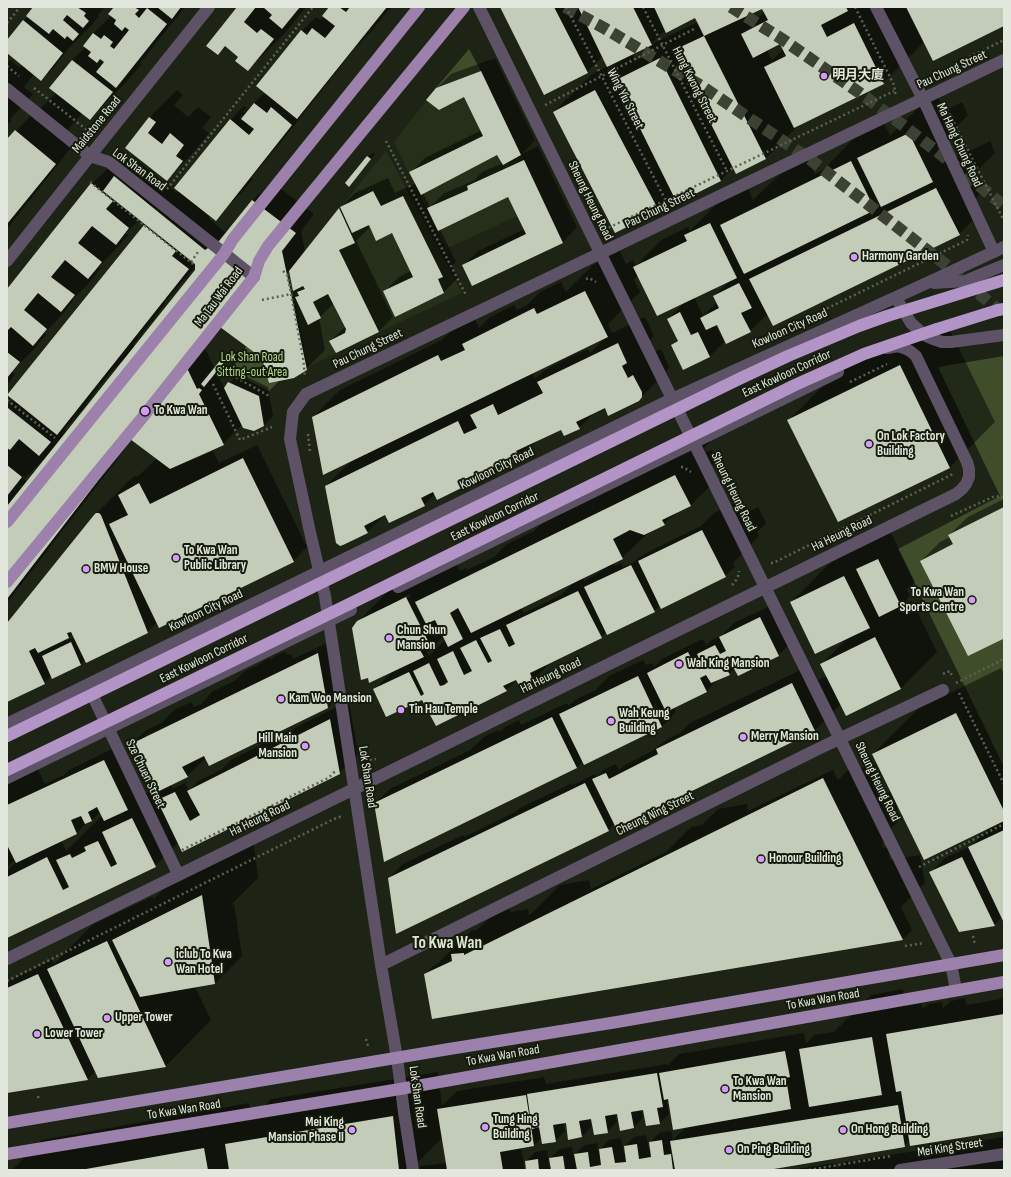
<!DOCTYPE html>
<html>
<head>
<meta charset="utf-8">
<style>
	body { margin:0 }
	#map { position:relative; width:1011px; height:1177px; overflow:hidden; background:#1d2415; font-family:"Sofia Sans Condensed",sans-serif }
	canvas { display:block }
	.frame { position:absolute; inset:0; border:8px solid #e3e8de; pointer-events:none }
</style>
</head>
<body>
<div id="map">
<canvas width="1011" height="1177"></canvas>
<div class="frame"></div>
</div>
<script>
const c = document.querySelector('canvas').getContext('2d');
c.lineJoin = 'round';
function fill(path, color) {
  c.fillStyle = color;
  c.fill(path, 'evenodd');
}
function poly(rows) {
  const path = new Path2D();
  for (const r of rows) {
    path.moveTo(r[0], r[1]);
    for (let i = 2; i < r.length; i += 2) path.lineTo(r[i], r[i + 1]);
  }
  return path;
}
function strokePath(path, color, width, dash) {
  c.strokeStyle = color;
  c.lineWidth = width;
  c.lineCap = dash ? 'butt' : 'round';
  c.setLineDash(dash || []);
  c.stroke(path);
}
function label(font, color, halo, rows, align = 'center') {
  c.font = font + ' "Sofia Sans Condensed","Noto Sans TC",sans-serif';
  c.lineWidth = 4;
  c.setLineDash([]);
  c.textBaseline = 'middle';
  c.strokeStyle = halo;
  c.fillStyle = color;
  for (const [text, x, y, turn = 0] of rows) {
    c.save();
    c.translate(x, y);
    c.rotate((+turn || 0) * Math.PI / 180);
    c.textAlign = isNaN(turn) ? turn : align;
    if (halo) c.strokeText(text, 0, 0);
    c.fillText(text, 0, 0);
    c.restore();
  }
}
fill(poly([
	[481,71,545,203,446,249,394,142,436,88],
	[386,151,462,293,396,324,308,367,289,271]
]), '#252f19');
fill(poly([
	[469,49,481,71,436,88],
	[289,271,294,297,268,303,282,378,269,391,231,371,253,335,269,295],
	[1004,356,1004,767,898,549,1000,496,938,367]
]), '#3f4d2b');
fill(poly([
	[35,7,105,7,98,15,99,16,91,26,68,49,55,66,41,80,34,74,24,87,33,94,10,119,12,120,7,126,7,63,10,60,20,68,23,65,7,52,7,42],
	[115,7,185,7,140,63,142,64,129,79,90,119,82,113,67,131,74,144,7,229,7,141,34,112,36,113,57,92,51,88,72,60,86,47,85,45,94,33,112,15],
	[238,7,306,7,285,33,248,70,240,57,226,46,218,54],
	[331,7,391,7,369,34,356,47,289,132,251,178,253,179,242,192,215,219,211,215,208,218,225,232,231,227,253,200,272,182,314,214,301,231,305,252,339,209,355,193,388,178,395,193,416,183,411,172,425,158,482,130,465,96,437,88,451,74,495,58,535,140,522,154,538,146,577,227,563,242,473,285,463,266,478,251,525,229,508,196,440,229,456,262,452,266,458,278,444,292,384,292,399,277,411,271,392,232,369,224,367,225,369,228,356,241,393,317,379,331,336,352,330,341,346,326,334,303,319,318,325,350,306,369,263,358,222,328,205,348,215,369,228,353,230,355,216,372,225,389,239,373,268,387,273,416,263,426,242,425,223,444,212,449,219,463,257,445,307,547,293,561,157,622,147,632,85,660,81,664,53,677,52,675,44,683,7,701,7,624,95,515,134,476,137,477,157,458,132,440,7,603,7,406,14,399,146,224,140,219,126,233,128,235,115,250,99,267,101,268,88,284,72,300,73,301,60,317,44,333,46,335,33,350,12,372,15,374,7,385,7,290,92,184,119,157,128,164,134,158,177,193,230,120,244,106,247,108,243,112,244,113,265,92,302,31,316,17,321,20],
	[498,154,503,163,482,172,475,180,443,194,430,207,423,193],
	[196,266,196,271,135,347,133,345,165,304,164,303],
	[121,362,122,363,67,432,64,429,76,417,87,404,86,404,108,375],
	[212,449,213,451,195,459,194,457],
	[43,460,44,461,27,482,24,479],
	[73,634,74,637,66,641,66,640],
	[501,7,1004,7,1004,25,924,42,883,83,799,125,766,158,736,172,734,167,721,180,677,201,674,195,658,210,554,112,591,75,608,66,603,56,587,72],
	[763,7,765,11,753,23,749,14],
	[696,16,698,22,654,43,636,61,632,53,651,44,666,29],
	[781,43,784,49,772,60,767,50],
	[177,90,183,95,174,105,188,117,198,107,211,117,202,128,209,133,193,153,166,180,126,148,150,117],
	[938,97,945,111,962,102,968,115,937,146,945,163,990,141,995,153,976,172,984,190,967,207,973,220,959,234,768,314,750,331,715,324,724,342,710,356,684,368,672,345,678,339,668,319,685,302,638,275,634,280,640,292,608,324,612,333,645,317,654,336,649,340,655,352,661,349,669,367,666,372,638,400,605,407,595,412,579,428,561,428,539,439,520,458,435,494,424,505,386,514,367,532,326,486,351,461,313,417,340,390,442,340,452,330,475,319,479,328,490,317,514,305,517,310,527,305,540,292,561,282,566,292,593,265,620,251,626,264,633,260,636,266,661,240,688,227,690,231,722,198,747,186,753,200,781,173,808,160,815,174,823,170,856,136,884,123,890,136,922,104],
	[731,280,714,296,717,302,703,316,694,297],
	[607,336,590,353,588,349,572,356,545,370,535,379,532,372],
	[372,153,375,154,353,181,368,157],
	[945,320,995,422,950,467,838,521,789,420,834,375],
	[710,441,710,442,704,448,706,452,712,450,715,456,718,455,719,458,711,466,717,479,690,506,676,513,664,524,649,532,622,558,613,563,615,566,621,563,623,567,634,562,638,558,648,552,701,526,714,513,741,500,748,512,758,507,766,523,757,532,759,536,733,563,735,567,725,576,659,602,657,604,659,607,654,611,607,631,602,636,598,628,546,664,547,666,533,680,520,686,517,679,506,690,423,698,374,690,392,672,354,626,403,576,451,553,460,571,466,568,467,570,494,557,507,544,532,532,532,533,560,505],
	[483,568,484,569,470,576,470,574],
	[604,568,596,575,584,581,583,578],
	[573,583,561,595,524,613,521,608],
	[410,594,411,596,400,602,400,599],
	[444,636,446,639,429,656,427,652],
	[1004,499,1004,639,921,561,940,542,950,537,949,535,968,517],
	[890,531,915,582,907,589,910,596,898,608,912,601,937,652,900,689,841,704,815,730,616,826,615,823,608,830,389,878,403,864,463,835,464,837,515,812,520,808,572,783,573,785,595,774,596,777,603,770,616,764,619,770,625,765,652,751,666,740,680,733,690,723,811,665,818,680,827,676,822,664,849,637,791,602,836,557],
	[774,604,793,641,778,655,735,668,729,674,719,678,707,691,674,707,676,712,662,727,585,764,583,761,577,767,385,860,375,803,390,789,470,750,484,737,498,730,500,732,505,727,519,720,521,725,567,703,568,706,575,700,596,690,609,676,643,660,646,665,652,663,654,667,662,659,703,639,706,646,712,640,722,635,734,623],
	[333,640,342,693,328,707,206,758,187,776,170,784,173,789,185,783,189,791,198,781,221,770,231,760,349,701,358,754,339,773,179,842,155,866,7,937,7,871,16,862,15,860,7,867,7,783,37,768,45,784,64,775,69,770,118,746,141,795,152,790,130,745,145,731,163,722,175,709,192,702,194,707,201,704,213,691,236,680,244,672,255,666,256,667,259,664,270,658,271,660,274,657,285,651,287,655,291,654,293,659],
	[151,733,152,735,146,738,146,735],
	[100,812,102,816,66,851,61,840,77,833,86,823,92,820],
	[1001,668,1004,674,1004,921,1002,917,994,925,931,872,945,858,971,846,989,828,896,803,899,820,888,832,889,837,882,844,883,848,888,847,890,860,920,855,925,883,901,907,912,930,903,939,623,986,424,975,432,967,438,963,471,931,477,930,498,910,509,908,510,912,528,909,529,916,560,885,589,880,591,889,666,852,691,827,702,825,718,809,747,804,748,811,833,770,838,780,848,770,876,765,881,794,891,792,873,754,918,709],
	[254,845,258,878,230,906,234,904,242,956,215,983,195,987,211,1020,166,1066,99,1077,96,1070,88,1079,7,1092,7,982,52,960,54,964,93,924,152,897,154,899,165,888],
	[903,989,906,1006,921,1003,922,1008,926,1007,929,1004,942,1002,943,1008,951,1001,965,998,966,1005,1000,999,1004,995,1004,1130,910,1140,904,1146,762,1170,527,1170,526,1162,535,1152,547,1150,549,1166,552,1166,550,1158,560,1149,572,1147,573,1156,585,1145,597,1143,598,1151,609,1140,621,1138,624,1154,626,1154,625,1146,634,1137,646,1135,649,1150,651,1150,650,1142,659,1133,671,1131,673,1140,686,1127,669,1100,667,1102,669,1114,660,1123,644,1109,641,1109,643,1118,633,1128,618,1113,615,1113,617,1122,607,1132,592,1118,590,1118,591,1127,582,1136,566,1122,563,1122,565,1131,555,1141,542,1137,534,1145,521,1147,525,1170,12,1170,42,1140,249,1103,252,1119,271,1099,438,1072,442,1106,457,1091,544,1077,546,1084,667,1064,667,1066,679,1054,804,1033,806,1044,814,1035,834,1032,871,995],
	[443,1137,447,1163,413,1167],
	[1004,1137,1004,1170,790,1170,836,1163,837,1168,844,1162,922,1150,923,1158,933,1148]
]), '#0007');
fill(poly([
	[33,7,77,7,86,13,84,16,89,21,83,28,67,15,63,20,79,34,73,41,67,36,65,39,53,29,49,34,26,16],
	[114,7,134,7,139,10,135,14,139,18,147,8,167,24,116,88,96,72,104,62,100,59,97,63,88,56,91,52,83,46,93,33,101,39,104,35,113,42,110,46,114,49,129,30,125,27,122,31,114,24,116,20,108,14],
	[157,7,181,7,172,19],
	[237,7,256,7,244,22,257,33,261,29,274,39,248,71,235,61,238,57,225,46,218,55,206,46],
	[263,7,300,7,282,29,269,18,272,15],
	[329,7,339,7,346,12,350,7,387,7,297,119,256,86,301,30,307,35,312,28,325,38,335,26,322,16],
	[500,7,554,7,588,73,544,95],
	[578,7,633,7,652,45,607,67],
	[654,7,846,7,848,11,821,25,827,37,854,23,884,84,794,128,764,67,786,56,780,44,753,58,741,34,768,20,762,9,704,36,766,159,736,174,674,50,704,36,695,18,666,33],
	[906,7,1004,7,1004,26,933,61],
	[23,20,63,53,41,81,7,53,7,40],
	[660,58,721,181,677,203,616,80],
	[72,60,113,92,90,120,49,88],
	[481,71,521,155,503,165,497,155,421,195,409,172,483,136,464,97,439,110,426,100,436,88],
	[595,90,659,211,615,233,553,112],
	[254,103,267,113,271,107,292,125,216,221,174,188,230,119,249,135,254,129,241,119],
	[149,117,156,122,148,133,162,144,170,133,184,145,176,156,183,161,167,181,125,148],
	[15,130,56,164,7,224,7,139],
	[909,133,933,182,881,207,857,158],
	[367,156,371,159,349,187,345,183],
	[524,160,563,243,472,286,462,265,526,234,508,197,438,231,427,208,468,190,467,186],
	[851,161,875,210,744,274,720,225],
	[114,176,205,250,219,241,252,200,296,233,282,251,307,370,294,378,269,383,262,358,220,327,187,368,197,389,199,388,202,390,199,394,224,445,170,469,130,439,7,599,7,506,195,270,195,264,103,191],
	[91,183,113,201,106,209,129,228,116,245,92,226,78,243,102,262,88,279,65,260,51,277,75,295,61,312,38,293,24,310,47,329,33,346,11,327,7,331,7,289],
	[936,188,960,235,773,326,749,279],
	[373,191,381,206,403,196,443,277,438,279,444,293,395,317,383,291,413,277,392,233,376,241,369,225,352,233,340,207],
	[339,208,355,243,339,250,379,332,336,353,329,341,345,333,346,329,328,294,313,302,321,318,308,325,295,297,299,296,297,292,305,289,303,286,293,291,289,271],
	[710,223,737,278,657,316,633,267,687,241,684,235],
	[144,225,176,251,172,256,189,269,57,435,7,395],
	[739,283,752,308,741,313,751,332,726,344,717,325,706,330,700,318,719,308,713,296],
	[585,291,608,337,323,475,312,417,438,355,441,361,465,350,462,344,534,308,537,314],
	[680,312,691,335,698,332,710,357,683,370,671,345,678,341,667,319],
	[618,343,627,363,622,366,628,378,633,375,642,392,642,397,639,401,608,416,605,408,576,422,580,429,564,436,561,430,516,451,520,459,437,500,433,492,421,498,425,506,389,523,385,515,364,526,368,533,343,545,340,546,336,543,325,486,458,421,464,434,477,428,470,415,493,404,498,415,543,393,537,382],
	[7,352,20,362,7,378],
	[223,357,226,360,204,387,201,384],
	[900,365,950,468,838,522,787,420],
	[228,382,259,396,264,426,254,431,243,428,224,388],
	[8,408,51,442,39,456,19,439,10,450,7,448,7,409],
	[243,458,294,562,159,628,109,524,128,515,118,495,139,483,150,504],
	[7,465,22,477,7,496],
	[675,475,691,506,662,520,665,525,644,535,630,530,613,539,623,559,471,633,458,608,450,613,463,639,448,647,435,620,426,624,415,602],
	[1004,507,1004,641,1003,639,968,656,920,561,953,544,948,535],
	[96,513,99,513,101,515,148,633,86,663,71,632,67,633,69,638,38,653,35,648,29,651,45,684,7,702,7,623,94,515],
	[702,530,726,577,661,609,638,561],
	[878,559,901,606,879,617,856,569],
	[631,565,655,612,607,635,584,587],
	[844,576,870,628,815,654,790,602],
	[578,591,602,638,530,673,533,681,520,687,516,680,503,686,507,691,436,726,422,700,386,717,373,689,409,672,421,696,424,694,413,671,429,663,440,686,444,685,448,682,437,659,453,651,464,675,472,671,460,648,476,640,488,663,492,661,480,638,500,629,509,647,515,644,506,625],
	[406,597,430,645,420,650,424,657,369,683,368,678,361,680,352,628,357,621],
	[760,617,779,656,738,676,731,663,725,666,730,675,711,683,706,675,700,678,707,692,666,712,647,673,688,652,695,666,701,663,697,654,715,645,720,654,726,651,719,637],
	[875,637,901,689,846,716,820,664],
	[71,642,81,665,52,679,42,656],
	[318,653,328,708,209,766,204,756,182,767,188,777,153,794,129,745],
	[638,676,662,727,584,765,559,714],
	[792,683,815,731,616,828,592,779,606,773,609,779,658,754,656,749],
	[956,713,1004,811,1004,821,924,860,872,754],
	[552,717,577,768,384,862,374,803],
	[330,719,340,774,182,852,157,800,175,792,190,821,200,815,187,791],
	[104,760,128,810,104,821,97,807,88,812,92,821,85,824,81,816,71,820,77,834,16,863,7,845,7,805],
	[823,778,903,940,432,1019,424,974,452,961,451,954,464,953,464,955],
	[585,783,609,831,396,934,388,878],
	[132,818,156,867,7,938,7,877,47,857,63,890,69,887,56,860,70,854,72,858,86,851,84,847,98,841,111,867,117,864,102,832],
	[1004,830,1004,923,968,847],
	[962,857,995,926,959,932,929,872],
	[202,895,215,984,140,997,112,940],
	[107,941,166,1067,98,1078,47,969],
	[38,974,88,1080,7,1093,7,988],
	[1004,1014,1004,1131,910,1146,901,1091,896,1092,886,1034],
	[872,1037,882,1095,809,1107,799,1049],
	[785,1051,790,1077,786,1078,791,1109,673,1130,668,1099,664,1100,659,1073],
	[657,1073,663,1107,657,1108,660,1124,646,1126,643,1110,631,1112,634,1128,620,1131,617,1114,605,1116,608,1133,594,1135,591,1119,579,1121,582,1137,568,1140,566,1123,559,1124,553,1125,556,1142,542,1144,539,1127,532,1129,527,1094],
	[526,1095,534,1146,500,1152,503,1170,447,1170,437,1109],
	[898,1105,905,1147,768,1170,675,1170,670,1141],
	[393,1116,399,1170,229,1170,225,1144],
	[662,1140,664,1155,671,1154,673,1170,577,1170,574,1154,588,1152,590,1167,601,1165,599,1149,612,1147,615,1163,626,1162,624,1146,637,1144,639,1159,651,1157,649,1142],
	[204,1148,208,1170,86,1170,86,1169],
	[563,1156,565,1170,551,1170,549,1158],
	[538,1159,539,1170,526,1170,525,1161]
]), '#c3ccb8');
strokePath(poly([
	[565,7,604,28,703,87,811,160,945,264,1004,315],
	[731,7,782,39,867,98,943,156,1004,206]
]), '#3b4133', 12, [12, 6]);
strokePath(poly([
	[566,7,666,201],
	[643,7,727,171],
	[855,7,895,87,894,91,896,94],
	[7,23,20,7],
	[969,57,1004,40],
	[7,66,19,76],
	[34,88,87,130],
	[545,105,694,29],
	[947,109,1003,219],
	[386,141,466,295],
	[90,182,193,264,193,267],
	[167,189,313,7],
	[604,227,608,228,894,91],
	[191,262,198,252],
	[283,271,287,275,289,283,303,357,305,377],
	[586,279,589,278,596,282],
	[262,300,291,294],
	[791,326,967,240,968,235],
	[223,370,271,397],
	[850,382,887,364],
	[213,384,240,440,272,427],
	[7,400,55,438],
	[308,434,310,451],
	[681,467,683,467,691,472],
	[951,516,995,496,1004,497],
	[771,563,773,563,953,474],
	[732,585,735,582,738,576,739,571],
	[943,674,950,671,953,678],
	[956,683,1004,659],
	[959,693,1004,784],
	[365,759,367,760,376,759],
	[182,850,326,779,332,775,335,771],
	[919,867,1004,824],
	[973,936,975,945],
	[905,946,924,943],
	[7,981,334,819,342,816],
	[366,1039,368,1046],
	[38,1096,39,1101],
	[809,1170,891,1156]
]), '#5b6254', 2.5, [2, 3]);
strokePath(poly([
	[479,7,939,940,951,964,956,990],
	[876,7,923,99,994,252],
	[7,89,90,156,109,162,254,277],
	[7,261,90,156,209,7],
	[934,283,965,281,1004,265],
	[899,303,911,323,924,335,933,339,942,342,951,342,1004,335],
	[398,587,838,372],
	[88,686,178,874],
	[7,724,672,399,927,283,1004,247],
	[7,778,351,610],
	[7,959,956,494,962,489,966,484,969,477,969,469,967,462,916,356,910,351,904,348,898,346,887,348],
	[381,965,822,747,943,690],
	[413,1170,404,1112,397,1058,381,965,325,596,310,532,290,439,293,412,306,394,1004,60],
	[900,1170,1004,1154]
]), '#5e5266', 12);
strokePath(poly([
	[7,522,224,254,233,239,419,7],
	[7,582,142,418,254,277,259,261,268,246,464,7],
	[7,1123,449,1049,617,1022,1004,955],
	[7,1154,400,1089,1004,982]
]), '#9b81ab', 12);
strokePath(poly([
	[937,329,998,310]
]), '#b394c7', 12);
strokePath(poly([
	[998,310,1004,309],
	[7,736,741,378,788,356,859,326,887,316,1004,280],
	[7,770,331,613,795,385,864,354,937,329]
]), '#b394c7', 12);
for (const [x, y, r, color] of [
	[824,76,4,"#d69bfa"],
	[854,257,4,"#d69bfa"],
	[145,411,5,"#d69bfa"],
	[869,444,4,"#d69bfa"],
	[176,558,4,"#d69bfa"],
	[86,569,4,"#d69bfa"],
	[972,600,4,"#d69bfa"],
	[389,638,4,"#d69bfa"],
	[679,664,4,"#d69bfa"],
	[281,699,4,"#d69bfa"],
	[401,710,4,"#d69bfa"],
	[611,721,4,"#d69bfa"],
	[743,737,4,"#d69bfa"],
	[305,746,4,"#d69bfa"],
	[761,859,4,"#d69bfa"],
	[168,962,4,"#d69bfa"],
	[107,1018,4,"#d69bfa"],
	[37,1034,4,"#d69bfa"],
	[725,1089,4,"#d69bfa"],
	[485,1127,4,"#d69bfa"],
	[352,1130,4,"#d69bfa"],
	[843,1130,4,"#d69bfa"],
	[729,1150,4,"#d69bfa"]
]) {
  const dot = new Path2D();
  dot.arc(x, y, r, 0, 2 * Math.PI);
  c.fillStyle = color;
  c.fill(dot);
  strokePath(dot, '#141b0c', 1.5);
}
label('13px', '#e3e8de', '#141b0c', [
	["Pau Chung Street",952,70,-25],
	["Hung Kwong Street",694,85,63],
	["Wing Yiu Street",625,99,63],
	["Maidstone Road",97,125,-51],
	["Ma Hang Chung Road",959,145,65],
	["Lok Shan Road",139,170,36],
	["Sheung Heung Road",590,201,64],
	["Pau Chung Street",660,209,-26],
	["Ma Tau Wai Road",219,297,-53],
	["Kowloon City Road",790,329,-24],
	["Pau Chung Street",368,349,-26],
	["East Kowloon Corridor",787,374,-25],
	["Kowloon City Road",497,469,-26],
	["Sheung Heung Road",733,492,64],
	["East Kowloon Corridor",495,517,-26],
	["Ha Heung Road",842,534,-26],
	["Kowloon City Road",206,611,-26],
	["East Kowloon Corridor",204,659,-26],
	["Ha Heung Road",551,676,-26],
	["Sze Chuen Street",145,774,64],
	["Lok Shan Road",367,777,81],
	["Sheung Heung Road",877,782,64],
	["Cheung Ning Street",655,814,-26],
	["Ha Heung Road",260,819,-26],
	["To Kwa Wan Road",823,1000,-10],
	["To Kwa Wan Road",503,1056,-10],
	["Lok Shan Road",417,1097,82],
	["To Kwa Wan Road",184,1110,-9],
	["Mei King Street",950,1148,-9]
]);
label('bold 13px', '#e3e8de', '#141b0c', [
	["明月大廈",832,76],
	["Harmony Garden",862,257],
	["To Kwa Wan",154,411],
	["On Lok Factory",877,437],
	["Building",877,452],
	["To Kwa Wan",184,551],
	["Public Library",184,566],
	["BMW House",94,569],
	["To Kwa Wan",964,593,"right"],
	["Sports Centre",964,608,"right"],
	["Chun Shun",397,631],
	["Mansion",397,646],
	["Wah King Mansion",687,664],
	["Kam Woo Mansion",289,699],
	["Tin Hau Temple",409,710],
	["Wah Keung",619,714],
	["Building",619,729],
	["Merry Mansion",751,737],
	["Hill Main",297,739,"right"],
	["Mansion",297,754,"right"],
	["Honour Building",769,859],
	["iclub To Kwa",176,955],
	["Wan Hotel",176,970],
	["Upper Tower",115,1018],
	["Lower Tower",45,1034],
	["To Kwa Wan",733,1082],
	["Mansion",733,1097],
	["Tung Hing",493,1120],
	["Building",493,1135],
	["Mei King",344,1123,"right"],
	["Mansion Phase II",344,1138,"right"],
	["On Hong Building",851,1130],
	["On Ping Building",737,1150]
], 'left');
label('13px', '#b5d889', '#141b0c', [
	["Lok Shan Road",252,358],
	["Sitting-out Area",252,373]
]);
label('bold 17px', '#dee7d3', '#141b0c', [
	["To Kwa Wan",447,944]
]);
</script>
</body>
</html>
